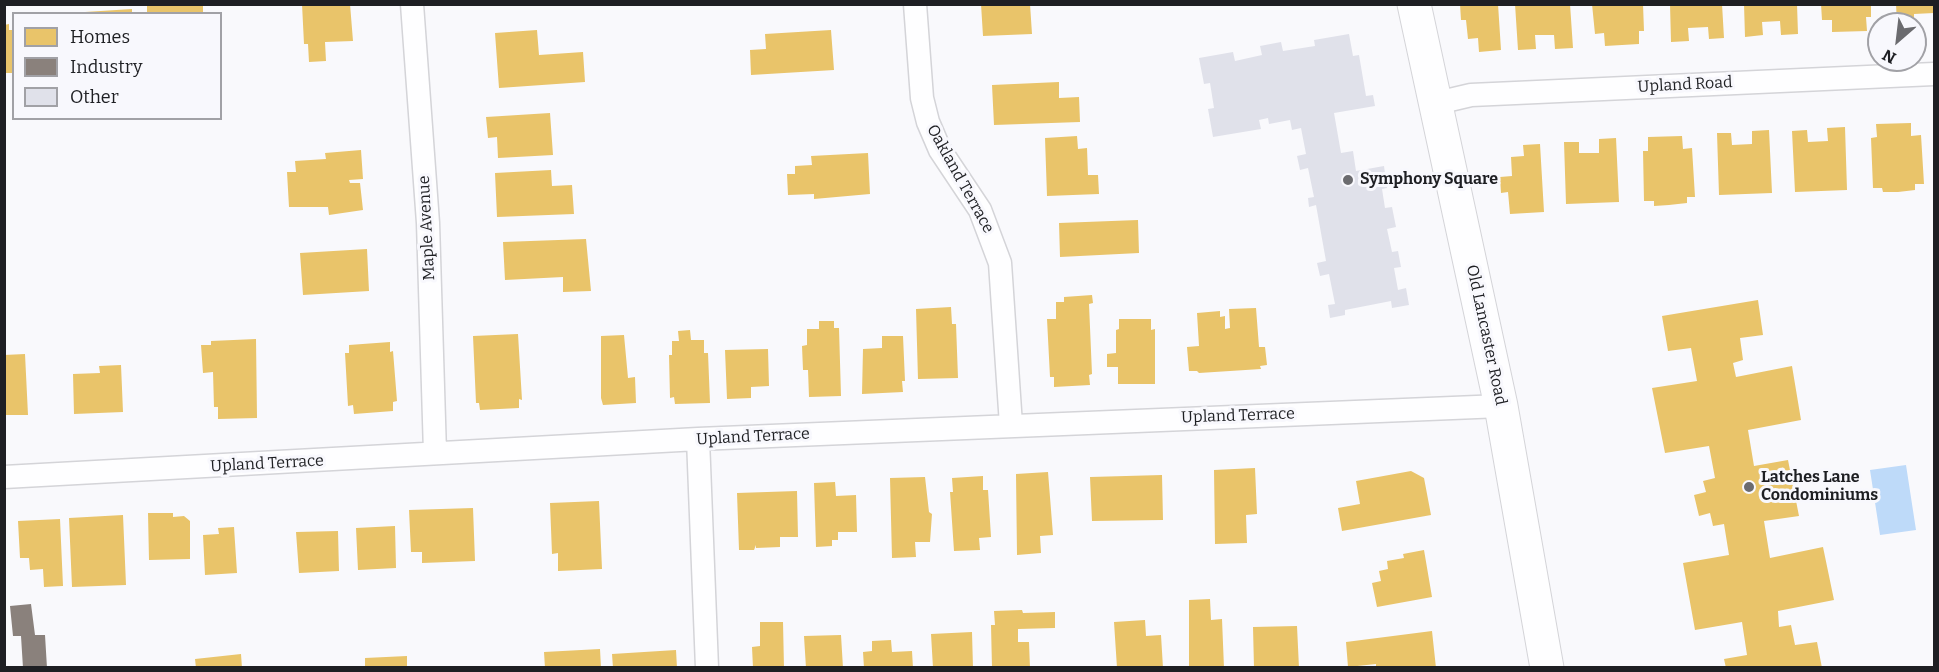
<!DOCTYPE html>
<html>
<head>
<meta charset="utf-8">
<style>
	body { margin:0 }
	#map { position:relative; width:1939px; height:672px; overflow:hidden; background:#f9f9fc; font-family:Bitter,serif }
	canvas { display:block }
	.frame { position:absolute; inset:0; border:6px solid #1e1f23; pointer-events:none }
	.legend { position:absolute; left:12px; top:12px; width:210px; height:108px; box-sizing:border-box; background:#f8f8fd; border:2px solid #a1a1a6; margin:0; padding:8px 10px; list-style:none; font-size:18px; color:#1e1f23 }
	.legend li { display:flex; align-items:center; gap:12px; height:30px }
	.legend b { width:30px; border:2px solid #a1a1a6 }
	.north { position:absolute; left:1867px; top:12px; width:60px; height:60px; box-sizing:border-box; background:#f8f8fd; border:2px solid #a1a1a6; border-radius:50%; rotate:208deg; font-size:16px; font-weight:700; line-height:24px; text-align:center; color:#1e1f23 }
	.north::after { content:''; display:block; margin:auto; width:21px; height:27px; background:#6b6b6f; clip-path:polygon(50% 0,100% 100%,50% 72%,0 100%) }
</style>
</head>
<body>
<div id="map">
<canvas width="1939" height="672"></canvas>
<div class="frame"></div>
<ul class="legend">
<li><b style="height:16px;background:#e9c46a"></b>Homes</li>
<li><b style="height:16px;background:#8a817c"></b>Industry</li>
<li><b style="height:16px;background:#e0e1ea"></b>Other</li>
</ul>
<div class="north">N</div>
</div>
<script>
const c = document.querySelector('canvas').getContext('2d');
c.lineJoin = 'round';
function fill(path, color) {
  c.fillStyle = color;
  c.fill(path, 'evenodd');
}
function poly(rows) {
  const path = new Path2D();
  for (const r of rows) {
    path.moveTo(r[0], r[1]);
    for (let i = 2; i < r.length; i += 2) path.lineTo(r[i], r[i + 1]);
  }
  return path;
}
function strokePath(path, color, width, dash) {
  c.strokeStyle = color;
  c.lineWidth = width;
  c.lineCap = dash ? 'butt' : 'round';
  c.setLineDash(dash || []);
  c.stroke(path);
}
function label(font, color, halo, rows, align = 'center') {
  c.font = font + ' Bitter,serif';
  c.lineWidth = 6;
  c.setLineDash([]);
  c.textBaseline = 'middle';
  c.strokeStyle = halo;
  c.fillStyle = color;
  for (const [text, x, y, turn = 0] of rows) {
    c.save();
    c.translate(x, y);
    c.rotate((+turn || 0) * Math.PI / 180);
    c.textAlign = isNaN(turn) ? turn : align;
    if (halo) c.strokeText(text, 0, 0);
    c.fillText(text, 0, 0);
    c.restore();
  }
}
fill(poly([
	[1906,465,1916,530,1880,535,1870,470]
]), '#bedaf9');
fill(poly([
	[203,4,203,14,147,14,147,5],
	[302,4,350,4,353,41,325,42,326,61,309,62,308,44,304,44],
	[981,4,1030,4,1032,34,983,36],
	[1460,4,1498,4,1501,50,1479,52,1478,38,1468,39,1466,20,1461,20],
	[1515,4,1570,4,1573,48,1555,49,1554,35,1535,35,1536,49,1518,50],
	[1592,4,1643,4,1644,31,1639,31,1639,44,1605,46,1604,33,1595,34],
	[1670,4,1722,4,1724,38,1709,39,1708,27,1688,28,1689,41,1671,42],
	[1744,4,1797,4,1798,34,1781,35,1780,21,1762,22,1763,35,1745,37],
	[1821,4,1871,4,1871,17,1866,17,1867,31,1832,32,1832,20,1822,20],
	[1896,4,1934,4,1934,13,1914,14,1914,24,1897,24],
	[132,9,132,14,85,14,85,12],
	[9,24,9,30,14,30,14,73,4,73,4,25],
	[537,30,539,55,583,52,585,82,499,88,495,33],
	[831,30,834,70,751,75,750,50,766,49,765,34],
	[1059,82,1059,98,1079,97,1080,122,994,125,992,85],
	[550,113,553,155,498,158,497,137,488,138,486,117],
	[1911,123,1911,136,1921,135,1924,184,1915,184,1915,190,1898,192,1883,192,1882,188,1873,188,1871,138,1877,137,1876,124],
	[1845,127,1847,190,1795,192,1792,131,1807,130,1808,142,1828,141,1827,128],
	[1769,130,1772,193,1719,195,1717,133,1731,133,1732,145,1752,144,1752,131],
	[1077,136,1078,149,1087,148,1088,175,1098,175,1099,194,1047,196,1045,138],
	[1682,136,1683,149,1692,148,1695,197,1687,197,1687,203,1669,205,1654,206,1654,201,1644,201,1643,151,1648,151,1648,137],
	[1616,138,1619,202,1566,204,1564,142,1579,142,1579,153,1599,153,1599,139],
	[1540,144,1544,212,1510,214,1508,192,1501,193,1500,177,1512,176,1511,157,1524,156,1523,145],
	[361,150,363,179,349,180,350,183,360,183,363,210,329,215,328,207,289,207,287,172,296,172,295,161,326,159,325,153],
	[868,153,870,194,814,199,814,194,788,195,787,174,795,174,795,166,812,165,811,156],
	[551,170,552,186,572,185,574,214,497,217,495,173],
	[1138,220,1139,253,1060,257,1059,223],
	[586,239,591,291,563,292,563,277,505,280,503,242],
	[367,249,369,291,303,295,300,253],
	[1092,295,1093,303,1089,304,1092,374,1089,375,1090,385,1054,387,1054,377,1050,377,1047,319,1056,319,1056,302,1064,302,1064,297],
	[1758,300,1763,335,1740,338,1743,360,1733,363,1736,377,1792,366,1801,420,1748,430,1754,466,1788,460,1799,516,1764,521,1770,558,1823,547,1834,600,1778,611,1779,627,1791,625,1795,645,1817,642,1822,668,1726,668,1724,659,1747,655,1742,622,1695,630,1683,563,1729,555,1724,524,1713,526,1710,513,1699,516,1694,495,1706,492,1703,481,1715,478,1709,446,1665,453,1652,388,1697,381,1691,348,1668,351,1662,316],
	[951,307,952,324,956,324,958,378,918,379,916,309],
	[1256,308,1259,347,1265,347,1267,365,1260,366,1261,369,1199,373,1197,371,1189,371,1187,347,1199,346,1197,313,1220,311,1220,317,1225,316,1225,329,1230,328,1229,309],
	[1119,319,1151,319,1151,330,1155,329,1155,384,1118,384,1118,367,1107,367,1107,354,1116,353,1116,330,1119,329],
	[819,321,834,321,834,328,839,328,841,396,809,397,808,370,803,370,802,346,807,345,807,329,819,329],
	[690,330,691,340,704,340,704,353,708,353,710,403,675,404,674,397,670,398,669,355,672,355,672,341,679,341,678,331],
	[518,334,522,400,519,399,519,408,480,410,479,403,476,403,473,336],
	[624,335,628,378,635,377,636,403,603,405,601,398,601,336],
	[882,336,903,336,905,381,902,381,903,392,862,394,863,349,882,348],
	[256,339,257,418,218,419,218,407,214,407,213,372,203,373,201,345,211,345,211,341],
	[390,342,390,352,393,351,397,401,393,402,393,411,354,414,353,405,348,406,345,353,349,353,349,345],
	[768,349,769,386,751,387,751,398,727,399,725,350],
	[25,354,28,415,4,415,4,355],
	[121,365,123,412,74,414,73,374,100,373,99,366],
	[1255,468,1257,514,1246,515,1247,543,1215,544,1214,470],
	[1411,471,1424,478,1431,515,1342,531,1338,508,1360,504,1356,481],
	[1048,472,1053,535,1040,536,1041,553,1017,555,1016,474],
	[1162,475,1163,520,1092,521,1090,477],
	[983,476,983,490,988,490,991,537,979,538,980,550,954,551,950,492,953,492,952,478],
	[925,477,929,512,932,514,930,542,915,542,916,557,892,558,890,478],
	[835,482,836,496,856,495,857,532,838,532,838,540,832,540,832,546,816,547,814,483],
	[797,491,798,537,780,537,780,547,756,548,756,545,754,550,739,550,737,493],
	[599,501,602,569,558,571,558,553,552,554,550,503],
	[473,508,475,561,422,563,422,552,411,552,409,510],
	[148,513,173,513,173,517,184,516,190,521,190,559,149,560],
	[123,515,126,585,72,587,69,518],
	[60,519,63,586,44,587,43,569,30,570,29,558,20,558,18,521],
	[395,526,396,568,358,570,356,528],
	[234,527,237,573,205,575,203,535,219,534,218,528],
	[338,531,339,571,299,573,296,532],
	[1424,550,1432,597,1377,607,1372,583,1381,581,1379,571,1388,569,1387,561,1404,558,1403,554],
	[1210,599,1211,620,1222,619,1224,668,1189,668,1189,600],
	[1022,610,1023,613,1055,612,1055,628,1018,629,1018,642,1029,642,1030,668,992,668,991,625,995,625,994,611],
	[1145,620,1146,636,1161,635,1163,668,1117,668,1114,622],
	[760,622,783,622,784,668,753,668,752,647,760,646],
	[1297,626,1299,668,1254,668,1253,627],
	[1432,631,1436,668,1376,668,1376,664,1348,667,1346,642],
	[972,632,973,668,933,668,931,634],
	[841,635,843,668,806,668,804,636],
	[891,640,892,652,912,651,913,668,864,668,863,652,872,651,872,641],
	[600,649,601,668,545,668,544,652],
	[676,650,677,668,613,668,612,654],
	[241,654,242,668,196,668,195,659],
	[407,656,407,668,365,668,365,658]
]), '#e9c46a');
fill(poly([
	[31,604,35,635,45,635,47,668,23,668,21,636,13,636,10,606]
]), '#8a817c');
fill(poly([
	[1349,34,1353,56,1359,55,1366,96,1373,95,1375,106,1334,113,1341,153,1353,151,1356,171,1384,166,1387,188,1382,189,1385,208,1392,207,1396,227,1387,229,1392,252,1398,251,1401,267,1394,268,1398,290,1406,288,1409,305,1392,308,1391,301,1345,310,1345,315,1330,318,1328,305,1335,304,1329,274,1320,276,1317,263,1326,261,1316,205,1309,207,1308,198,1314,197,1308,168,1300,170,1297,156,1306,154,1301,128,1292,130,1290,120,1269,124,1268,118,1259,120,1261,129,1213,137,1208,109,1214,108,1210,83,1204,84,1199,58,1233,52,1235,61,1262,55,1260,46,1281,42,1283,51,1315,46,1314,40]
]), '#e0e1ea');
const minor = poly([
	[412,4,428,223,435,453],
	[915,4,922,98,928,122,940,150,980,210,1000,263,1011,425],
	[1437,103,1471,95,1934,74],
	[698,439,707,668],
	[4,477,698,439,1501,406]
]);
const secondary = poly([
	[1414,4,1501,406,1547,668]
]);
strokePath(minor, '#d4d4d8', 25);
strokePath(secondary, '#d4d4d8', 35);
strokePath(minor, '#fefeff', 22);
strokePath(secondary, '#fefeff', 33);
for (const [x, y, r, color] of [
	[1348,180,6,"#6b6b6f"],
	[1749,487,6,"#6b6b6f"]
]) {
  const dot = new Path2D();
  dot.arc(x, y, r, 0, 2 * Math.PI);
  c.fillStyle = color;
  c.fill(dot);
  strokePath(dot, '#f8f8fd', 2);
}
label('16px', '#1e1f23', '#f8f8fd', [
	["Upland Road",1685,85,-3],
	["Oakland Terrace",960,179,61],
	["Maple Avenue",427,228,-93],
	["Old Lancaster Road",1486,335,78],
	["Upland Terrace",1238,416,-2],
	["Upland Terrace",753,437,-3],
	["Upland Terrace",267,464,-3]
]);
label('bold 16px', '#1e1f23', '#f8f8fd', [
	["Symphony Square",1360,180],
	["Latches Lane",1761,478],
	["Condominiums",1761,496]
], 'left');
</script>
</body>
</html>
